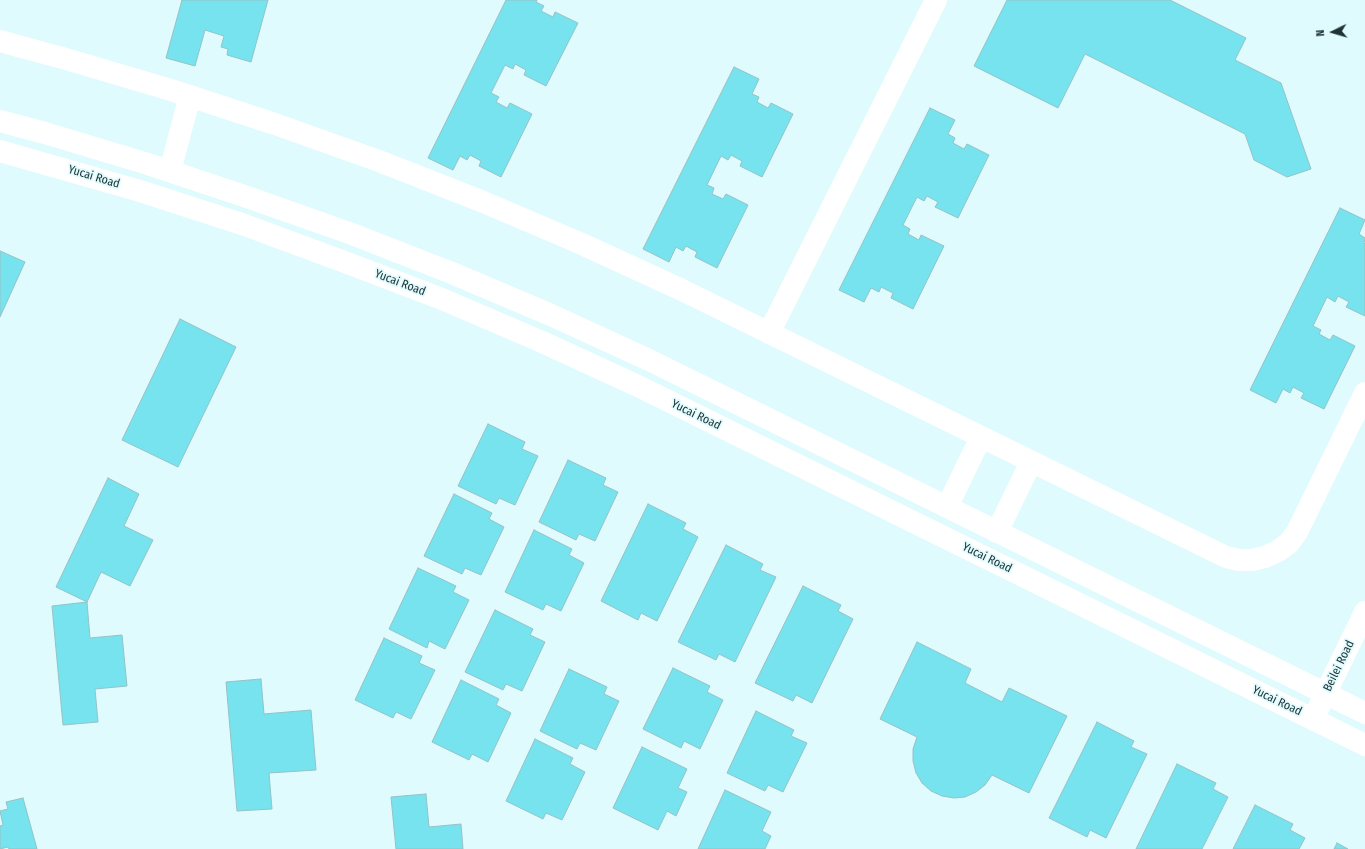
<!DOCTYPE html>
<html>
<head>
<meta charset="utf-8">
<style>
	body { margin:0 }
	#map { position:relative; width:1365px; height:849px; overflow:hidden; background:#dffbfe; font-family:"Fira Sans Condensed",sans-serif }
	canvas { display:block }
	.north { position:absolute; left:1313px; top:12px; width:40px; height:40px; -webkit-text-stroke:3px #dffbfe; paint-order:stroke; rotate:265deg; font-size:11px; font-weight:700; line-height:16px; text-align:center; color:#1f3234 }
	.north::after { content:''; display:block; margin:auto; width:14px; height:18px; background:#1f3234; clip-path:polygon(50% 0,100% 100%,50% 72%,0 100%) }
</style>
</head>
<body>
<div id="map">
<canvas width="1365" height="849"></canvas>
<div class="north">N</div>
</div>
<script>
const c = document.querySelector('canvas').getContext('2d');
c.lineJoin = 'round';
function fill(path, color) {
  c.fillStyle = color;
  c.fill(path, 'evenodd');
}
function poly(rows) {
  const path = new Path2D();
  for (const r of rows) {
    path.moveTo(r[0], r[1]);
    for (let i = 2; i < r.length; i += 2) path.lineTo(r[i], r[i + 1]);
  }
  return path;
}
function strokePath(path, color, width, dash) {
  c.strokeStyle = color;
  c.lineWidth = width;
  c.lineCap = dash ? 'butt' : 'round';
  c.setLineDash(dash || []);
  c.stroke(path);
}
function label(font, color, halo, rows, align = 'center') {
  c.font = font + ' "Fira Sans Condensed",sans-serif';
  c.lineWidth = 3.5;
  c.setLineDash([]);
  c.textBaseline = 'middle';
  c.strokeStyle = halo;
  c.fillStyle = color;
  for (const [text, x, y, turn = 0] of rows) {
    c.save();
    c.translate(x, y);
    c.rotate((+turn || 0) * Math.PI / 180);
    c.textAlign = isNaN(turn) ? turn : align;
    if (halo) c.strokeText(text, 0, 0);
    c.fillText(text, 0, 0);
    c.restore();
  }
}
const building = poly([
	[182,0,268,0,251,62,227,55,228,49,221,47,224,36,205,30,195,66,166,58,182,0],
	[506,0,537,0,536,2,544,6,541,11,553,17,555,12,578,23,546,86,524,75,526,70,515,64,513,69,505,65,491,93,499,97,496,102,507,108,510,103,532,114,501,177,479,166,481,161,470,155,467,160,460,156,453,170,428,158,506,0],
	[1007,0,1170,0,1246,38,1235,60,1281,83,1311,169,1287,177,1254,160,1245,134,1085,54,1058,108,974,66,1007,0],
	[734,67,759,79,752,94,759,97,757,102,768,108,771,103,793,114,762,177,740,166,742,161,731,155,728,160,721,156,707,185,714,188,712,194,723,199,726,194,748,205,717,268,695,257,697,252,686,246,683,251,676,247,669,262,643,249,734,67],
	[930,108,955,120,948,134,955,138,953,143,964,149,967,144,989,155,958,218,935,207,938,202,927,196,924,201,917,197,903,225,910,229,908,234,919,240,921,235,944,246,913,309,891,298,893,293,881,287,879,292,871,288,864,302,839,290,930,108],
	[1340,208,1365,220,1359,234,1365,238,1364,243,1365,244,1365,316,1346,307,1349,302,1338,296,1335,302,1327,297,1313,326,1321,330,1319,334,1330,340,1333,335,1355,346,1324,409,1301,398,1304,393,1293,387,1290,393,1283,389,1276,403,1250,390,1340,208],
	[0,251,25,262,0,317,0,251],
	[180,319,236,347,178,467,122,440,180,319],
	[488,424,525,442,522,449,538,456,515,505,499,498,496,504,458,486,488,424],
	[568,460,606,478,603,485,618,492,595,541,579,534,576,540,539,522,568,460],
	[108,478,139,494,124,526,153,540,130,586,101,572,87,602,56,587,108,478],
	[454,494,492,513,489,519,504,527,481,575,465,568,462,574,424,556,454,494],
	[648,504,686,523,683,529,698,537,657,621,641,613,638,620,601,601,648,504],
	[534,530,572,549,569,555,584,563,561,611,546,604,543,610,505,592,534,530],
	[726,545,763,564,760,570,776,577,735,662,719,654,716,660,678,642,726,545],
	[418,568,456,586,453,592,469,600,445,649,429,641,427,648,389,629,418,568],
	[803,586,841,605,838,611,853,619,812,703,796,695,793,701,755,683,803,586],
	[87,602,90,638,122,635,127,686,95,689,98,722,63,725,52,606,87,602],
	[495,610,533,629,530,635,545,642,522,691,506,684,503,690,465,672,495,610],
	[384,638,422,656,419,663,435,670,411,719,396,712,393,718,355,700,384,638],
	[917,642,971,669,965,683,1002,702,1009,688,1067,716,1029,793,992,775,985,785,976,792,965,797,954,798,942,796,931,791,922,783,916,773,913,761,913,749,917,737,880,719,917,642],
	[673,668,710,686,707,692,723,700,700,749,684,741,681,748,643,729,673,668],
	[569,669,607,687,604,694,619,701,596,750,580,743,577,749,540,731,569,669],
	[261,679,264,714,311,710,316,770,269,773,272,809,237,811,226,682,261,679],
	[461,680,499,699,496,705,511,713,488,762,472,754,469,760,432,742,461,680],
	[756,711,794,730,791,736,807,743,783,792,768,785,765,791,727,773,756,711],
	[1097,722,1134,741,1131,747,1147,754,1106,838,1090,830,1087,837,1049,818,1097,722],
	[535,739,573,758,570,764,585,772,562,820,546,813,543,819,506,801,535,739],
	[642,747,687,769,678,788,687,792,676,816,667,811,658,830,613,808,642,747],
	[1177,764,1216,783,1213,789,1228,797,1202,849,1136,849,1177,764],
	[725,790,771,812,762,831,771,836,765,849,698,849,725,790],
	[426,794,429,827,461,824,463,849,396,849,391,797,426,794],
	[23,798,37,849,9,849,8,847,0,849,0,826,3,825,0,811,8,809,6,802,23,798],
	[1255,805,1293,824,1290,830,1305,838,1299,849,1233,849,1255,805],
	[1337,843,1348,849,1334,849,1337,843]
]);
fill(building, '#76e3ee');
strokePath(building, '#94c2c6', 1);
strokePath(poly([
	[0,41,66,59,171,90,275,124,379,161,481,201,582,244,682,290,1226,557,1239,560,1252,560,1265,557,1278,551,1289,543,1297,532,1365,393],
	[0,121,45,133,148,164,250,198,352,234,452,273,551,315,649,360,1365,713],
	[0,151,140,191,242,224,342,261,442,299,540,341,638,386,1365,745],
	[170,171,190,96],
	[769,333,936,0],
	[947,507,981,437],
	[997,532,1031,462],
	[1319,707,1365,612]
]), '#fff', 22);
label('12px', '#1f3234', '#dffbfe', [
	["Yucai Road",94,177,17],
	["Yucai Road",400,283,21],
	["Yucai Road",696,415,26],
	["Yucai Road",987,558,26],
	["Beilei Road",1339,666,-64],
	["Yucai Road",1277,701,26]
]);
</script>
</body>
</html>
